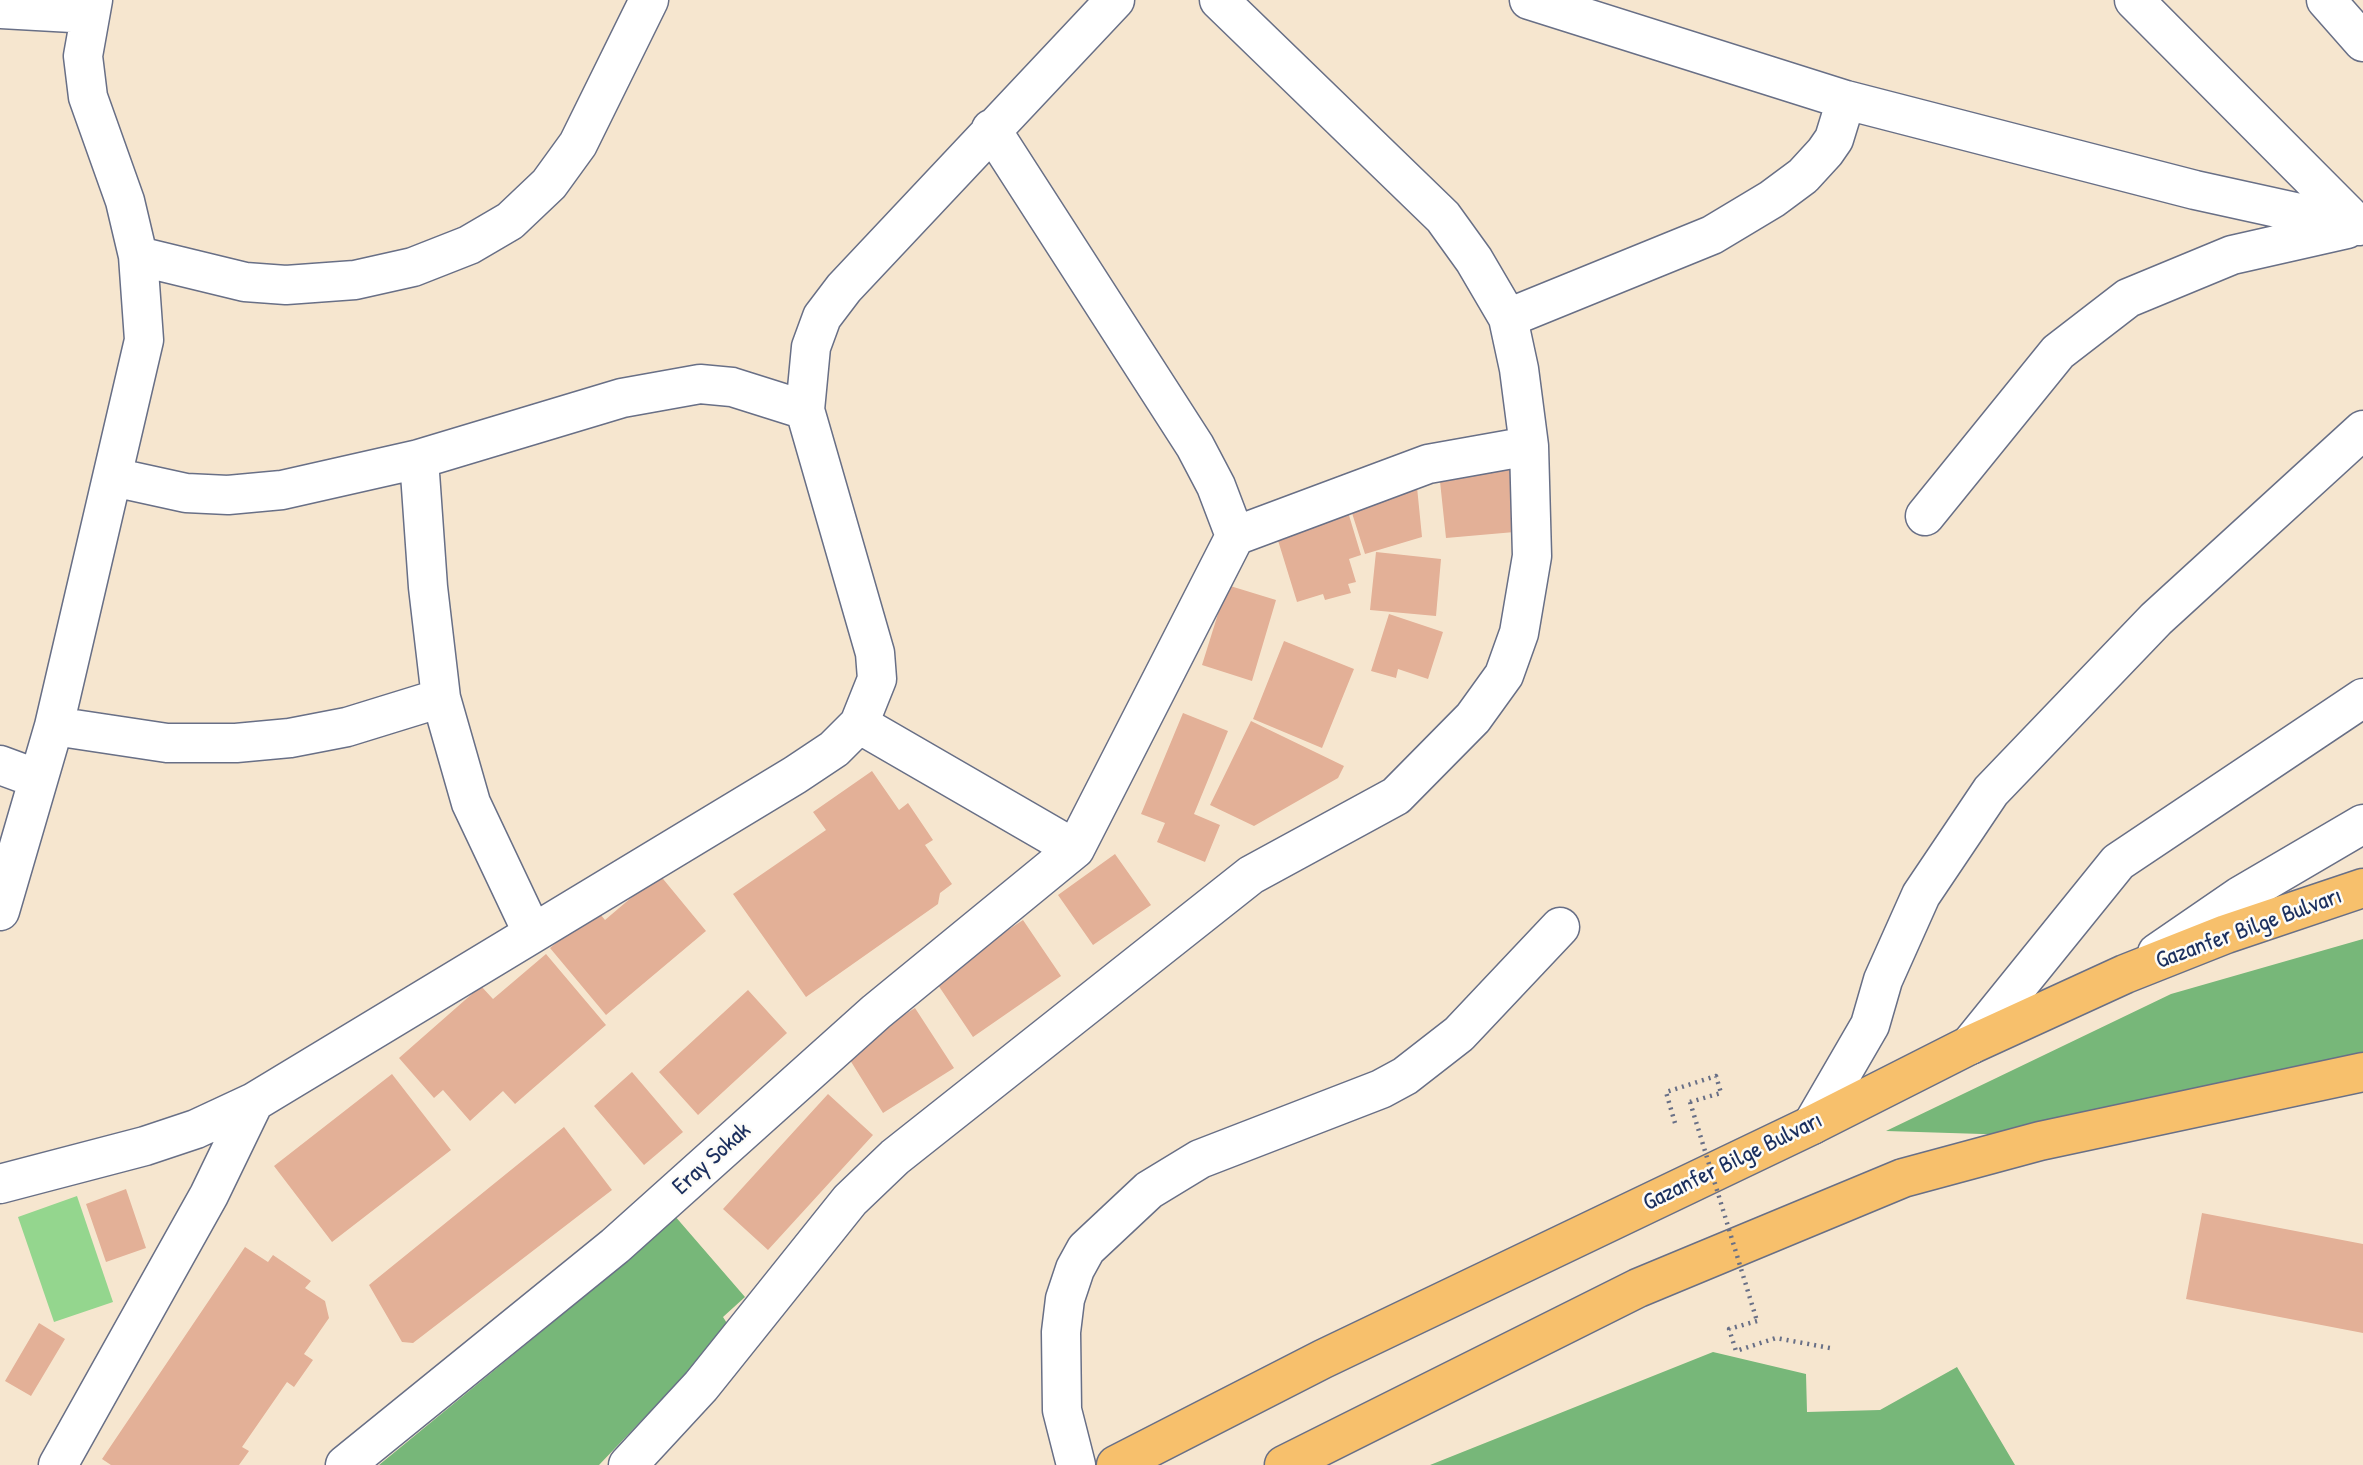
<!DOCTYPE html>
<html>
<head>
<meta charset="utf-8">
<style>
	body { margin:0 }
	canvas { display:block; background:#f6e6cf }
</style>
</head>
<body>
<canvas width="2363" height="1465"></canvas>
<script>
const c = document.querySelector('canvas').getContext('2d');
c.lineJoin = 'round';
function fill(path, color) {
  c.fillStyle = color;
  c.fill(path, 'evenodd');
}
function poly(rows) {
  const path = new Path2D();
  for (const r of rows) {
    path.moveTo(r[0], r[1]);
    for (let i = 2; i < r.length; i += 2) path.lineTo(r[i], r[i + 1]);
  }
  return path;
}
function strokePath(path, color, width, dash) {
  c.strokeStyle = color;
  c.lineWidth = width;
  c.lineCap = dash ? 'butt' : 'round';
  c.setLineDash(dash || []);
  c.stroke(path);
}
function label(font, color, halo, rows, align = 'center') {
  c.font = font + ' "Patrick Hand",sans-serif';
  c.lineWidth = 5;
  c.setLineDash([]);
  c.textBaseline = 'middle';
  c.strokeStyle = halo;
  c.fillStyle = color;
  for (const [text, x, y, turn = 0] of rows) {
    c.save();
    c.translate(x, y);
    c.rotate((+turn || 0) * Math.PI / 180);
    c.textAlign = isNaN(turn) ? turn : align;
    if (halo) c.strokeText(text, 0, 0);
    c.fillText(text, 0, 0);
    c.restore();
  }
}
fill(poly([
	[77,1196,113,1302,54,1322,18,1217]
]), '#94d68e');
fill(poly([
	[2363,939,2363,1059,2014,1135,1886,1131,2171,994],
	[674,1215,745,1297,723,1317,730,1328,599,1465,379,1465,547,1327],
	[1713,1352,1806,1374,1807,1412,1880,1410,1957,1367,2015,1465,1430,1465]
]), '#77b779');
fill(poly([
	[1519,464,1526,531,1446,538,1439,472],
	[1417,487,1422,537,1365,554,1351,510],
	[1348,512,1361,555,1349,559,1356,582,1348,584,1351,593,1325,600,1323,594,1297,602,1276,534],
	[1376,552,1441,559,1436,616,1370,610],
	[1227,585,1276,600,1252,681,1202,665],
	[1389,614,1443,632,1428,679,1398,669,1396,678,1371,671],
	[1284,641,1354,669,1322,748,1253,719],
	[1183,713,1228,731,1194,814,1220,825,1205,862,1157,842,1165,823,1141,814],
	[1251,721,1344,766,1338,778,1254,826,1210,805],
	[872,771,899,810,908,803,933,840,925,845,952,884,940,893,938,904,806,997,733,894,826,830,813,812],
	[1115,854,1151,905,1093,945,1058,895],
	[659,874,706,931,606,1015,550,948,596,909,605,920],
	[1023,920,1061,976,973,1037,934,979],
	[546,954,606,1025,515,1104,503,1091,470,1121,443,1090,434,1098,399,1058,481,986,493,999],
	[748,990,787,1033,698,1115,659,1072],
	[915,1008,954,1068,883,1113,845,1052],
	[632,1072,683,1132,644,1165,594,1106],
	[392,1074,451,1150,332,1242,274,1166],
	[828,1094,873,1135,768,1250,723,1209],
	[564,1127,612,1190,413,1343,402,1342,369,1285],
	[126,1189,146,1248,106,1262,86,1204],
	[2202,1213,2363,1244,2363,1333,2186,1299],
	[245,1247,268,1262,273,1255,311,1281,305,1288,325,1301,329,1318,304,1354,313,1360,294,1387,287,1382,242,1447,249,1451,239,1465,111,1465,102,1459],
	[39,1323,65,1339,31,1396,5,1381]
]), '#e3b097');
const minor = poly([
	[93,0,83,56,88,97,125,201,138,256,245,282,286,285,355,280,413,267,469,245,510,221,549,184,578,144,649,0],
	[1529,0,1846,100,2195,190,2359,226],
	[2134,0,2359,226],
	[2326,0,2363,42],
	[0,9,90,14],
	[991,129,1195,446,1216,486,1235,536],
	[1508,318,1712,235,1772,199,1803,176,1825,152,1834,139,1846,100],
	[419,459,428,587,441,698,471,803,532,932],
	[113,477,186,493,228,495,282,490,419,459,622,398,700,384,732,387,805,410],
	[1925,516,2058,352,2128,298,2232,255,2347,229],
	[859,724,1075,849],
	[54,726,167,743,236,743,290,738,347,727,441,698],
	[0,765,38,779],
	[0,911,54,726,144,340,138,256],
	[2157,953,2240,896,2363,824],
	[1970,1045,2118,862,2363,698],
	[1812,1125,1870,1025,1883,980,1921,895,1991,791,2156,619,2363,430],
	[0,1184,145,1146,196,1129,254,1102,795,775,834,749,859,724,877,679,875,653,805,410,811,347,822,317,844,288,1115,0],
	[58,1465,209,1195,254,1102],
	[345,1465,615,1246,876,1012,1075,849,1235,536,1428,464,1529,446],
	[628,1465,701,1386,850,1200,895,1157,1251,875,1396,796,1473,718,1504,675,1519,633,1532,556,1529,446,1519,369,1508,318,1474,260,1443,217,1219,0],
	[1076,1465,1062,1410,1061,1332,1065,1299,1075,1269,1086,1249,1149,1190,1200,1159,1381,1089,1405,1076,1459,1034,1560,927]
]);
const primary = poly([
	[1116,1465,1323,1359,1812,1125,1970,1045,2125,974,2226,934,2363,888],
	[1284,1465,1638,1288,1903,1178,2040,1141,2363,1072]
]);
strokePath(minor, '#686f86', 41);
strokePath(primary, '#686f86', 41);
strokePath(poly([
	[1675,1123,1666,1092,1716,1076,1721,1093,1690,1102],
	[1757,1321,1729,1329,1736,1351,1776,1338,1830,1348]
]), '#686f86', 4.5, [2, 5]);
strokePath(minor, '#fff', 38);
strokePath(primary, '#f7c06c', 38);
strokePath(poly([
	[1690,1102,1757,1321]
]), '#686f86', 4.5, [2, 5]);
label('24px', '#1b2f5e', '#fdfcf7', [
	["Gazanfer Bilge Bulvarı",2249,929,-20],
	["Eray Sokak",712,1159,-42],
	["Gazanfer Bilge Bulvarı",1733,1162,-26]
]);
</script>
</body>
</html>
